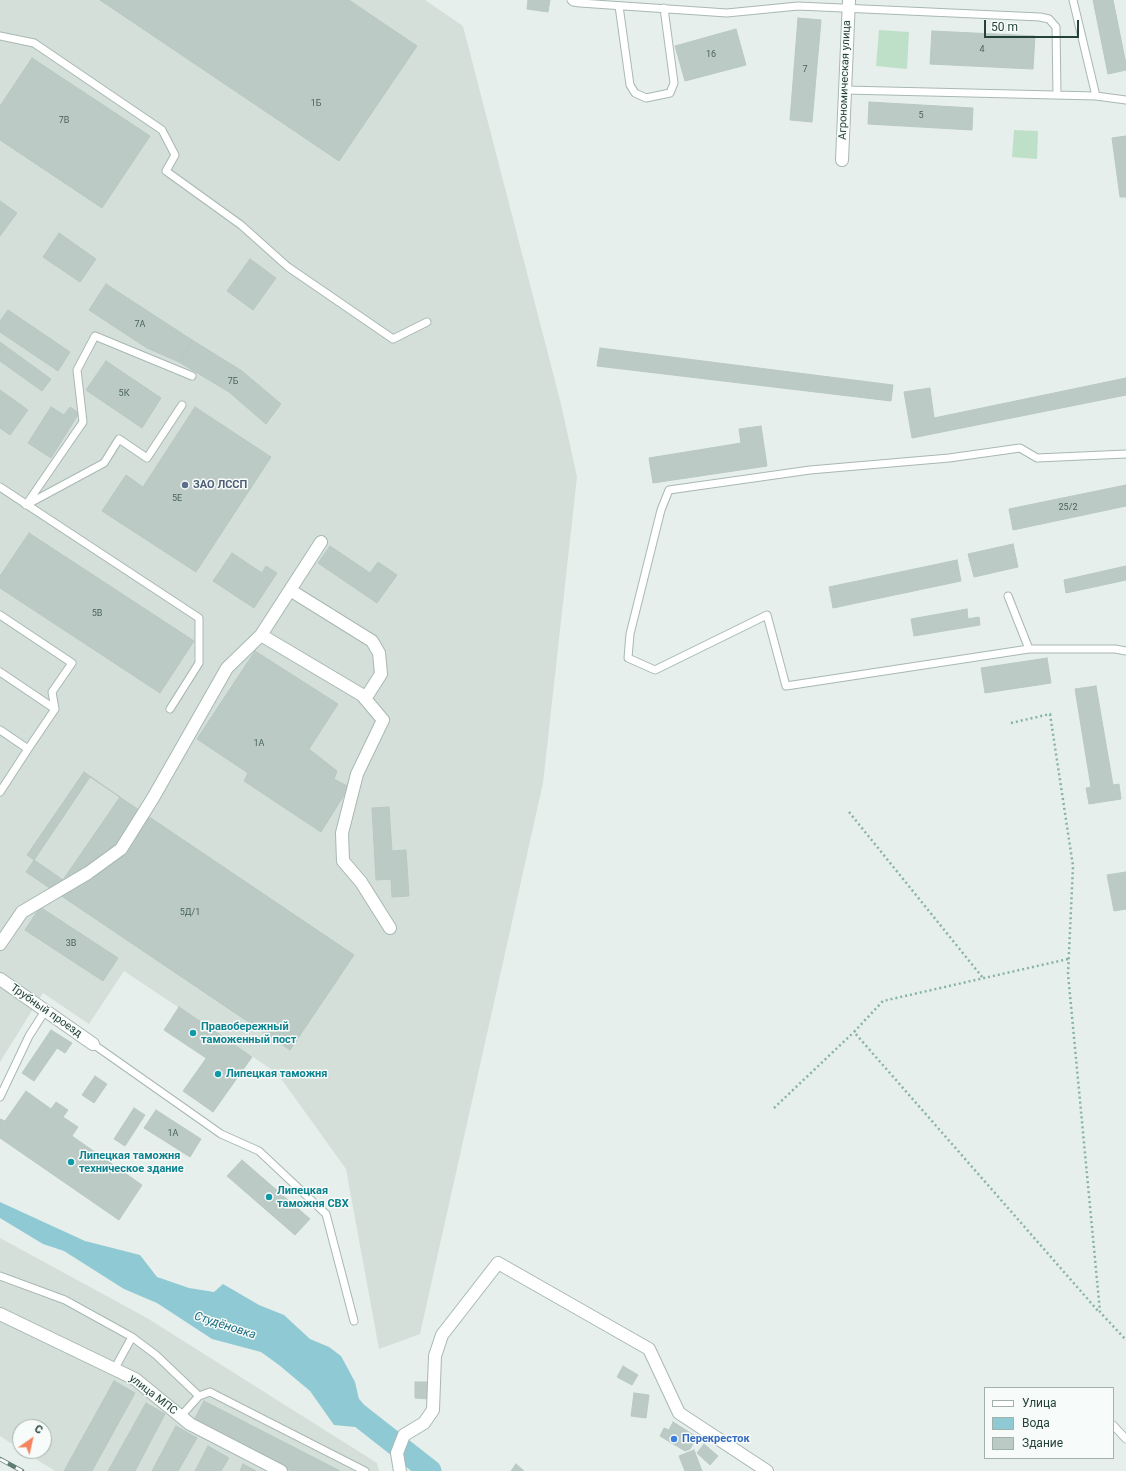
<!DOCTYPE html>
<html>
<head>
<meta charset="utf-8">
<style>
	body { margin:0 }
	#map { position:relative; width:1126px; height:1471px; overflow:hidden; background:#e6efeb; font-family:Roboto,sans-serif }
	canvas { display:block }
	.legend { position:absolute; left:984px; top:1387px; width:130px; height:72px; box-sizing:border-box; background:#f7fbf9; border:1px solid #a3b1ad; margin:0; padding:5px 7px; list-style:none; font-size:12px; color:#24423a }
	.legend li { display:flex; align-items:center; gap:8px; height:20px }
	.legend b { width:20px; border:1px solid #a3b1ad }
	.north { position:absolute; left:12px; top:1419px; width:40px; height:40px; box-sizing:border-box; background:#f7fbf9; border:1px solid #a3b1ad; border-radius:50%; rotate:34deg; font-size:11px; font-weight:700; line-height:16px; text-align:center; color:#24423a }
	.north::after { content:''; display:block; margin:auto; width:14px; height:18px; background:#f4845f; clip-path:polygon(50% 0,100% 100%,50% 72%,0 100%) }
	.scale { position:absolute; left:984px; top:20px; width:95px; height:18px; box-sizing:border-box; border:2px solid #24423a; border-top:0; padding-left:5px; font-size:12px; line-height:14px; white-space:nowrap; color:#24423a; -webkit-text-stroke:3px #f7fbf9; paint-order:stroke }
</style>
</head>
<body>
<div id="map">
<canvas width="1126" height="1471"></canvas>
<ul class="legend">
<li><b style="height:5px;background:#fff"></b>Улица</li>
<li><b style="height:11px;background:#8ec9d4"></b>Вода</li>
<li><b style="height:11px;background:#bbcac4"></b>Здание</li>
</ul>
<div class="north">С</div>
<div class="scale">50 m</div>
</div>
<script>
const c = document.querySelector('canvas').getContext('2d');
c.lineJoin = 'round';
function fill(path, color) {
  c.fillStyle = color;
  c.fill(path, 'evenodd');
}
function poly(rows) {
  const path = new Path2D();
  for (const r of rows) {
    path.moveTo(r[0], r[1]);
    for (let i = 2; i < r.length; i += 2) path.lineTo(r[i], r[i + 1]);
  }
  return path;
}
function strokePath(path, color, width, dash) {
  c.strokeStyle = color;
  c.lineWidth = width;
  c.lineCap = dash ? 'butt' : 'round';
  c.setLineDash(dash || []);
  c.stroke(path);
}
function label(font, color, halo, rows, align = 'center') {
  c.font = font + ' Roboto,sans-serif';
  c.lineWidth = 3;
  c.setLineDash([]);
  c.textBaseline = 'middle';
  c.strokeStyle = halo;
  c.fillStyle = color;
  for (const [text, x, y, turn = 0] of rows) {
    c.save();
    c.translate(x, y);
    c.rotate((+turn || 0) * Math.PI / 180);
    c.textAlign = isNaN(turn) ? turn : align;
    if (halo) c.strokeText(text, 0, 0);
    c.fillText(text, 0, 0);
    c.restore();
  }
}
fill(poly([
	[0,0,425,0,463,26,561,404,577,477,543,783,420,1334,379,1349,346,1169,277,1073,124,971,89,1024,43,993,0,1062],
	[0,1238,147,1318,377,1463,379,1471,55,1471,23,1451,44,1451,44,1427,20,1427,20,1449,0,1436]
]), '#d4dfda');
fill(poly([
	[879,30,909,32,907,69,876,66],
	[1014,130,1038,131,1037,159,1012,157]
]), '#bfe0c8');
fill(poly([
	[0,1202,85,1241,140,1255,157,1277,189,1288,214,1292,223,1284,259,1305,284,1315,310,1339,329,1347,341,1356,355,1382,361,1408,355,1427,334,1425,310,1391,279,1365,261,1352,212,1339,157,1303,124,1289,64,1251,43,1244,0,1218]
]), '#8ec9d4');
strokePath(poly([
	[338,1392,356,1413,430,1471]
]), '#8ec9d4', 23);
const building = poly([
	[100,0,349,0,417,46,339,161,100,0],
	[528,0,550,0,548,12,527,9,528,0],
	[1093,0,1113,0,1126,64,1126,70,1108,74,1093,0],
	[798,18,821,20,812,122,790,120,798,18],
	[736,29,746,65,685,81,675,46,736,29],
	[932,31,1035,36,1033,69,930,64,932,31],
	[32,58,150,136,102,208,0,140,0,106,32,58],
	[869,102,973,108,972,130,868,124,869,102],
	[1126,136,1126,197,1120,197,1112,138,1126,136],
	[0,201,17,213,0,236,0,201],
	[59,233,96,259,80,282,43,257,59,233],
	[250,259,276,278,253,310,227,291,250,259],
	[106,284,192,340,179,362,147,348,89,310,106,284],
	[8,310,70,352,58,371,0,332,0,321,8,310],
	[192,340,242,371,281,404,266,424,229,392,179,362,192,340],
	[0,342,51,379,42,391,0,361,0,342],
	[600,348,893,385,891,401,597,366,600,348],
	[106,361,161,398,142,428,86,390,106,361],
	[1126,378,1126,395,912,438,904,392,930,388,934,418,1126,378],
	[0,390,28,410,10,435,0,428,0,390],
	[51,407,64,415,70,407,79,413,51,458,28,443,51,407],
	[195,407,271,457,196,572,102,511,126,475,143,487,195,407],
	[761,426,767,466,653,483,649,458,741,443,739,429,761,426],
	[1126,485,1126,506,1013,530,1009,509,1126,485],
	[29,533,194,641,160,693,0,588,0,576,29,533],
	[1013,544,1018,567,974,577,968,554,1013,544],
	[330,546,370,573,378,562,397,575,377,603,318,563,330,546],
	[232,553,262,573,266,566,277,573,254,608,213,581,232,553],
	[957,560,961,581,833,608,829,587,957,560],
	[1126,566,1126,580,1066,593,1064,580,1126,566],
	[967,609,968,619,979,617,980,625,914,636,911,619,967,609],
	[255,651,338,704,309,749,337,771,334,779,349,787,321,832,244,781,248,773,197,739,255,651],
	[1047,658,1051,683,985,693,981,668,1047,658],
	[1096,686,1113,785,1119,784,1121,799,1089,804,1086,788,1091,787,1075,689,1096,686],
	[84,772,120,797,63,880,27,855,84,772],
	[90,777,354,955,290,1050,26,872,90,777],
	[389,807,392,851,406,850,409,896,392,897,391,879,376,880,372,808,389,807],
	[1126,872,1126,909,1114,911,1107,875,1126,872],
	[40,907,118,958,103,981,25,930,40,907],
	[179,1007,222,1036,206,1058,164,1030,179,1007],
	[51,1030,72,1043,65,1053,57,1048,34,1081,22,1073,51,1030],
	[222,1036,252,1057,213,1112,183,1091,222,1036],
	[95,1076,107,1084,94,1103,82,1095,95,1076],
	[26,1091,51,1109,56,1102,68,1110,63,1117,78,1127,72,1136,142,1185,119,1220,0,1138,0,1119,5,1121,26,1091],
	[134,1108,145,1115,125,1146,114,1139,134,1108],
	[156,1110,201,1139,190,1157,144,1128,156,1110],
	[242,1160,310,1219,295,1235,227,1176,242,1160],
	[623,1366,638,1375,632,1385,617,1377,623,1366],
	[114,1381,135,1393,92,1471,64,1471,114,1381],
	[415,1382,428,1382,428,1399,415,1398,415,1382],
	[634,1393,649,1395,646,1418,631,1416,634,1393],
	[204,1401,340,1471,291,1471,194,1420,204,1401],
	[146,1403,165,1414,135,1471,108,1471,146,1403],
	[673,1422,697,1437,690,1449,685,1451,660,1436,664,1428,669,1430,673,1422],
	[176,1426,197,1438,178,1471,152,1471,176,1426],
	[704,1444,718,1456,710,1465,697,1453,704,1444],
	[208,1446,229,1458,221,1471,195,1471,208,1446],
	[694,1450,702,1471,685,1471,679,1456,694,1450],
	[243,1464,256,1471,240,1471,243,1464],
	[516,1464,524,1471,511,1471,516,1464]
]);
fill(building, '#bbcac4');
strokePath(building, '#b8c9c2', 1);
const service = poly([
	[571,0,573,2,580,3,727,13,798,6,1040,17,1049,19,1056,27,1057,95],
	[1073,0,1096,96],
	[619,6,630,85,635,93,646,98,670,93,674,83,664,8],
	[0,36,34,43,162,130,175,155,166,171,241,225,288,267,393,339,427,322],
	[845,90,1096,96,1126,100],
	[0,487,199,618,199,663,170,709],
	[28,504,104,463,119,439,147,458,182,405],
	[26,505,83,422,77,370,95,336,192,376],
	[1008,596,1029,649,1115,649,1126,651],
	[0,615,72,663,52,692,55,709,28,749],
	[1029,649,786,686,767,615,655,670,628,658,630,634,661,510,669,490,810,470,949,458,1020,448,1037,458,1126,454],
	[0,672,55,709],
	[0,730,28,749,0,792],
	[93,1044,221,1134,259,1151,326,1214,354,1321],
	[0,1097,29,1036,45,1011],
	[0,1276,65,1300,132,1337,115,1368],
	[132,1337,156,1355,199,1396],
	[181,1416,199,1396,210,1392,365,1471],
	[1113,1425,1126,1439]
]);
const minor = poly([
	[842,160,849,0],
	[290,590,372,641,379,653,381,674,365,699],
	[261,635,362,695,383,720,357,774,342,833,343,861,361,882,390,928],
	[0,944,22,912,88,873,121,849,153,798,227,668,261,635,321,542],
	[0,979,93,1044],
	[0,1314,135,1379,190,1424,281,1471],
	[400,1471,397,1453,404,1435,424,1423,433,1410,435,1356,442,1335,498,1263,649,1349,679,1413,767,1471]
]);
strokePath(service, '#a8b8b2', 9);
strokePath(minor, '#a8b8b2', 14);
strokePath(poly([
	[1011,723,1050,714,1073,866,1068,974,1100,1312,1126,1340],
	[849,812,983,978],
	[1068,959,883,1001,854,1032,1099,1312],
	[774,1108,854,1032]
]), '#86b3a5', 2.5, [2, 3]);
strokePath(service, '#fff', 7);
strokePath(minor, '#fff', 12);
const rail = poly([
	[0,1459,22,1471]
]);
strokePath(rail, '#5f7d75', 4.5);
strokePath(rail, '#f7fbf9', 3, [9]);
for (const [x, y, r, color] of [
	[185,485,4,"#5c6f8a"],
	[193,1033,4,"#0f9aa8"],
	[218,1074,4,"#0f9aa8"],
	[71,1162,4,"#0f9aa8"],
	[269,1197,4,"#0f9aa8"],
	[674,1439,4,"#3f7fe0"]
]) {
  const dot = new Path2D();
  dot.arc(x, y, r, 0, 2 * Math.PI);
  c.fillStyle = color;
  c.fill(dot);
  strokePath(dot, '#f7fbf9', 1.5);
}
label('9px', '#4a645c', null, [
	["4",982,50],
	["16",711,55],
	["7",805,70],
	["1Б",316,104],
	["5",921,116],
	["7В",64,121],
	["7А",140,325],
	["7Б",233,382],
	["5К",124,394],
	["5Е",177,499],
	["25/2",1068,508],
	["5В",97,614],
	["1А",259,744],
	["5Д/1",190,913],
	["3В",71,944],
	["1А",173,1134]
]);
label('11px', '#24423a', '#f7fbf9', [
	["Агрономическая улица",845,80,-88],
	["Трубный проезд",46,1011,35],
	["улица МПС",153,1395,38]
]);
label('bold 11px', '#4e5e75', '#f7fbf9', [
	["ЗАО ЛССП",193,485]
], 'left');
label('bold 11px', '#0d838f', '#f7fbf9', [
	["Правобережный",201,1027],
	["таможенный пост",201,1040],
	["Липецкая таможня",226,1074],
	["Липецкая таможня",79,1156],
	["техническое здание",79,1169],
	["Липецкая",277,1191],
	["таможня СВХ",277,1204]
], 'left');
label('bold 11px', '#366cbe', '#f7fbf9', [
	["Перекресток",682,1439]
], 'left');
label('italic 12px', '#1c6f80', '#f7fbf9', [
	["Студёновка",225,1326,18]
]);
</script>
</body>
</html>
